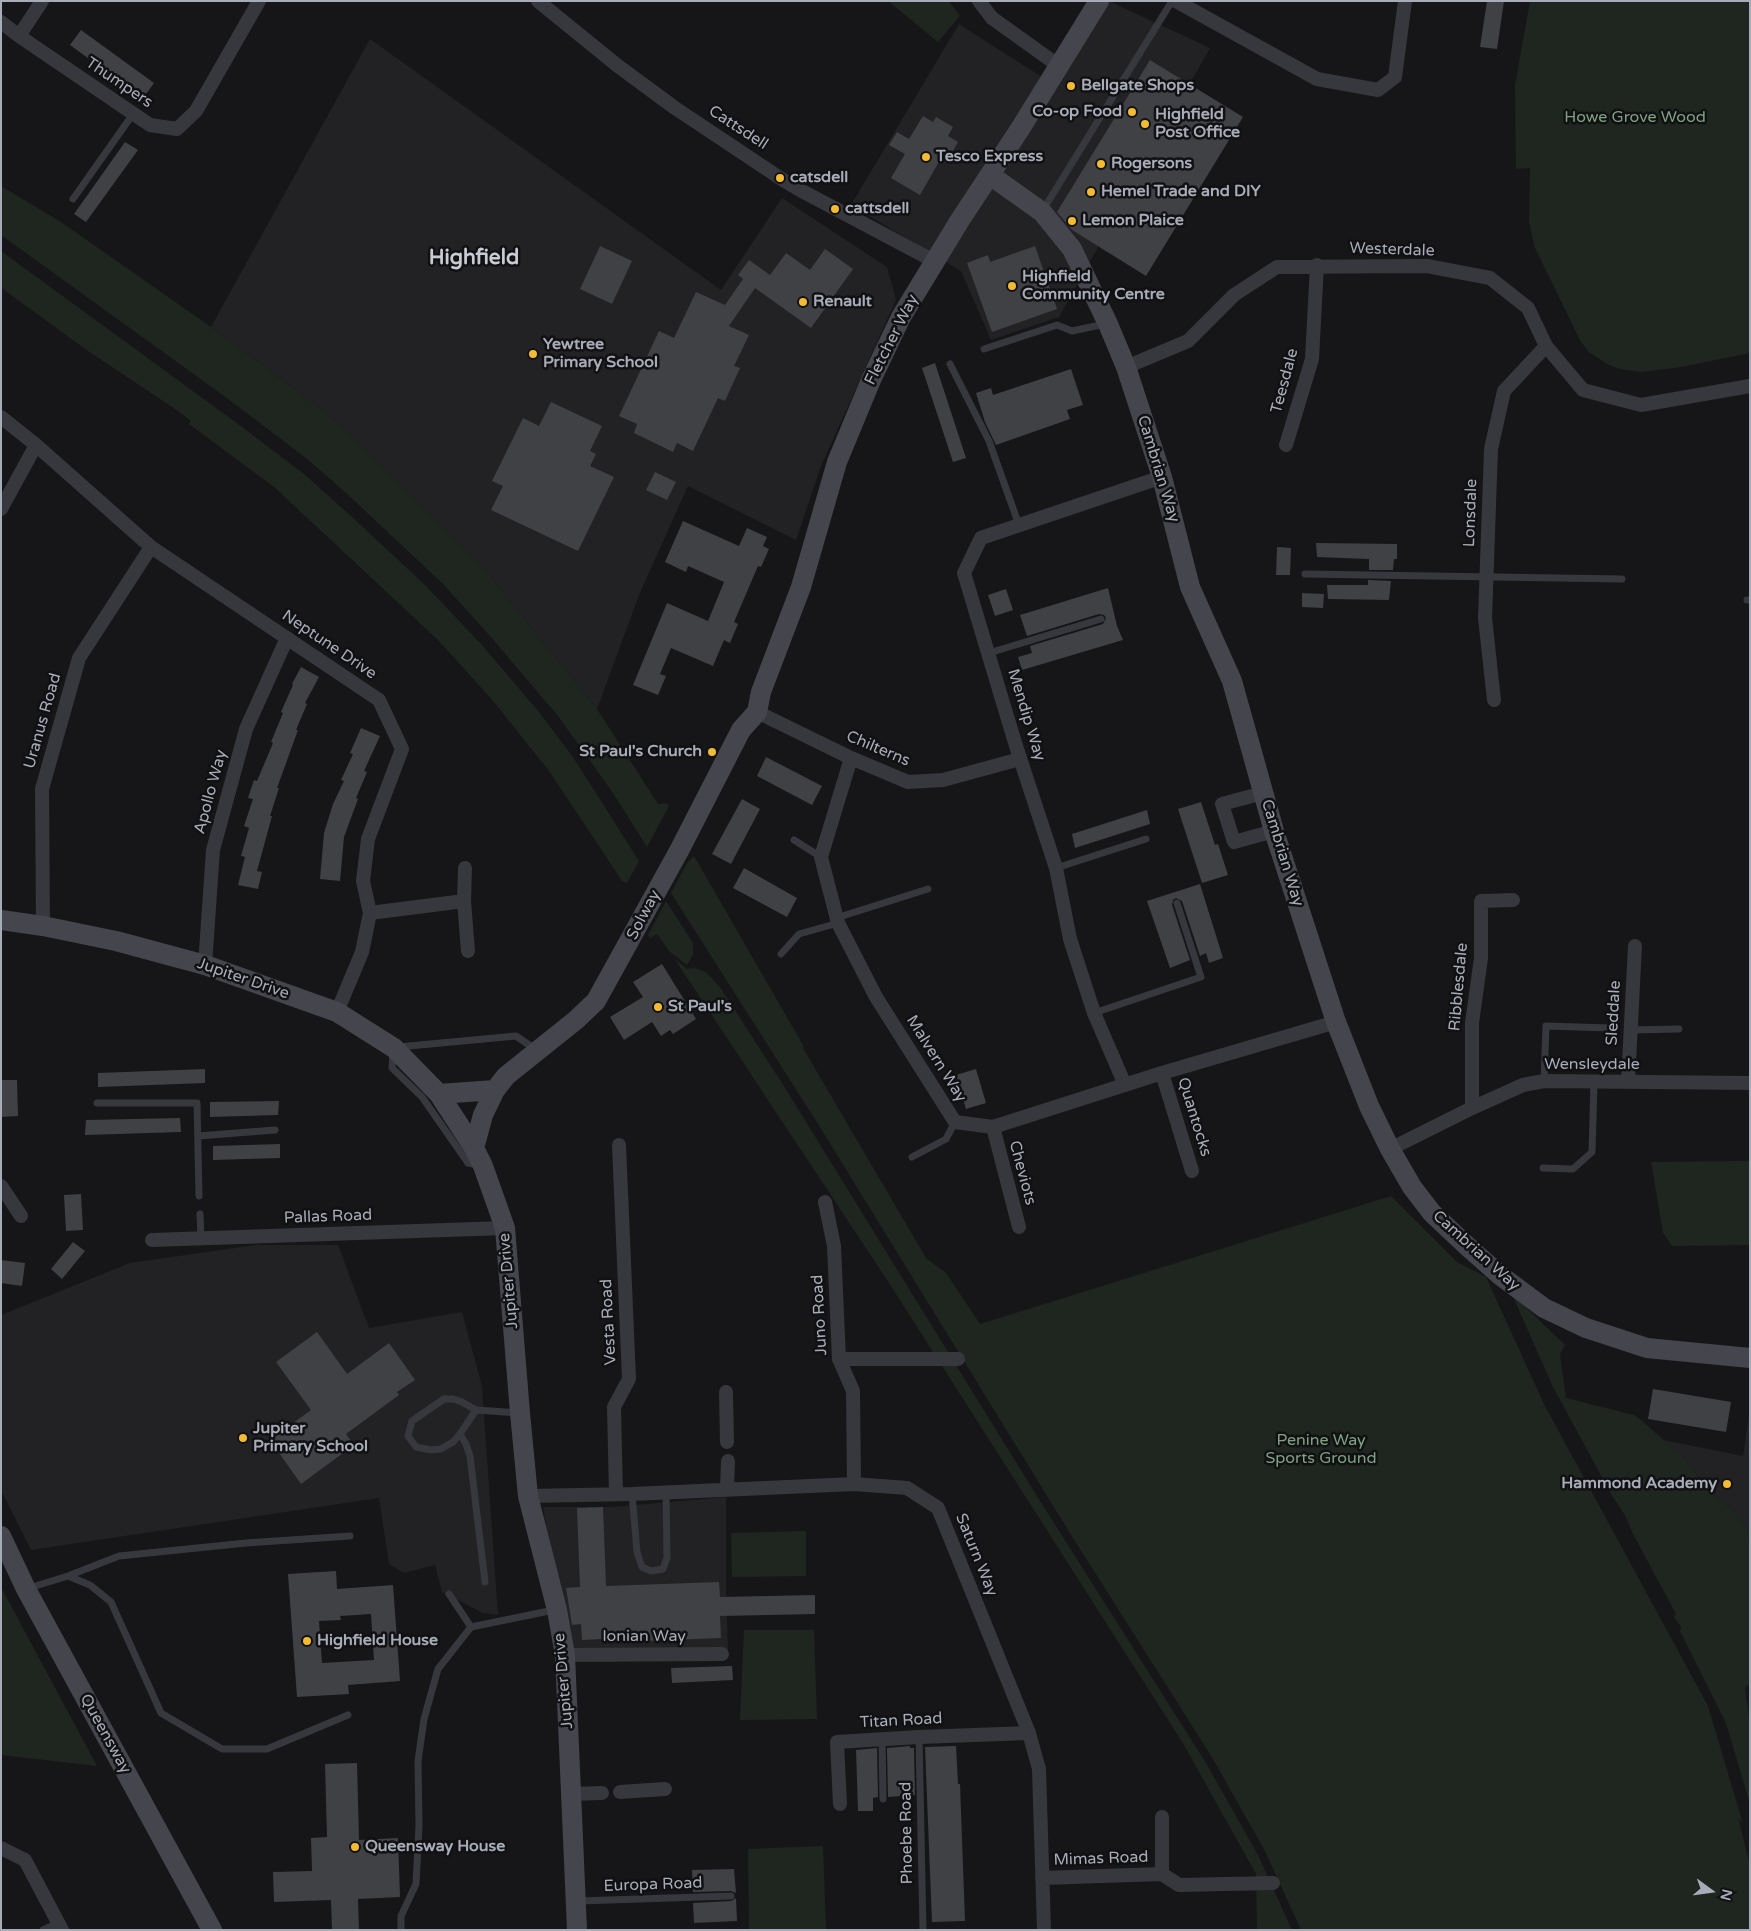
<!DOCTYPE html>
<html>
<head>
<meta charset="utf-8">
<style>
	body { margin:0 }
	#map { position:relative; width:1751px; height:1931px; overflow:hidden; background:#161618; font-family:"Varela Round",sans-serif }
	canvas { display:block }
	.frame { position:absolute; inset:0; border:2px solid #a8acb8; pointer-events:none }
	.north { position:absolute; left:1686px; top:1866px; width:50px; height:50px; -webkit-text-stroke:4px #111113; paint-order:stroke; rotate:104deg; font-size:14px; font-weight:700; line-height:20px; text-align:center; color:#a8acb8 }
	.north::after { content:''; display:block; margin:auto; width:18px; height:22px; background:#a8acb8; clip-path:polygon(50% 0,100% 100%,50% 72%,0 100%) }
</style>
</head>
<body>
<div id="map">
<canvas width="1751" height="1931"></canvas>
<div class="frame"></div>
<div class="north">N</div>
</div>
<script>
const c = document.querySelector('canvas').getContext('2d');
c.lineJoin = 'round';
function fill(path, color) {
  c.fillStyle = color;
  c.fill(path, 'evenodd');
}
function poly(rows) {
  const path = new Path2D();
  for (const r of rows) {
    path.moveTo(r[0], r[1]);
    for (let i = 2; i < r.length; i += 2) path.lineTo(r[i], r[i + 1]);
  }
  return path;
}
function strokePath(path, color, width, dash) {
  c.strokeStyle = color;
  c.lineWidth = width;
  c.lineCap = dash ? 'butt' : 'round';
  c.setLineDash(dash || []);
  c.stroke(path);
}
function label(font, color, halo, rows, align = 'center') {
  c.font = font + ' "Varela Round",sans-serif';
  c.lineWidth = 5;
  c.setLineDash([]);
  c.textBaseline = 'middle';
  c.strokeStyle = halo;
  c.fillStyle = color;
  for (const [text, x, y, turn = 0] of rows) {
    c.save();
    c.translate(x, y);
    c.rotate((+turn || 0) * Math.PI / 180);
    c.textAlign = isNaN(turn) ? turn : align;
    if (halo) c.strokeText(text, 0, 0);
    c.fillText(text, 0, 0);
    c.restore();
  }
}
fill(poly([
	[1104,1,1109,1,1210,48,1059,317,991,340,961,271,851,205,959,24,1056,86],
	[370,39,721,290,782,198,887,267,896,300,821,466,796,540,688,486,639,595,597,709,480,564,358,442,320,408,211,327],
	[256,1245,338,1245,369,1328,462,1312,482,1386,498,1615,483,1613,442,1592,435,1565,404,1573,389,1564,379,1498,31,1550,1,1490,1,1315,130,1263],
	[1750,1409,1750,1544,1747,1530,1732,1509,1711,1493,1685,1459,1663,1440,1743,1456],
	[726,1497,726,1590,728,1651,567,1657,543,1507,612,1507]
]), '#222225');
fill(poly([
	[888,1,949,1,960,16,938,42],
	[1530,1,1750,1,1750,353,1681,367,1642,372,1619,369,1607,364,1589,352,1581,342,1535,248,1529,222,1530,168,1516,169,1515,85],
	[1,186,61,222,211,327,320,408,358,442,480,564,597,709,658,804,667,803,669,806,647,847,613,793,558,716,490,636,443,584,345,492,306,458,224,396,1,235],
	[1,251,238,424,304,474,351,516,425,585,482,645,539,712,573,757,639,861,627,883,622,881,549,771,494,702,438,640,274,487,189,424,191,421,175,409,88,351,7,292,1,287],
	[694,856,803,1045,803,1048,926,1258,946,1273,980,1324,1391,1196,1457,1262,1486,1277,1545,1406,1708,1706,1741,1817,1742,1824,1738,1818,1750,1865,1750,1930,1301,1930,1265,1851,1213,1759,1068,1530,818,1124,671,893,687,863],
	[666,901,693,943,693,955,687,965,670,952,657,934,650,938,648,935],
	[674,958,687,969,694,968,706,972,720,987,782,1083,1035,1493,1206,1763,1258,1855,1292,1930,1257,1930,1256,1874,1184,1745,889,1283],
	[1750,1161,1750,1245,1672,1246,1663,1233,1651,1162],
	[1512,1294,1565,1345,1560,1354,1566,1398,1634,1415,1641,1420,1685,1459,1711,1493,1732,1509,1747,1530,1750,1544,1750,1683,1745,1688,1750,1724,1750,1804,1726,1723,1680,1631,1681,1627,1674,1617,1676,1614,1633,1534,1626,1517,1611,1494,1552,1385],
	[806,1531,806,1576,732,1577,731,1533],
	[1,1587,97,1766,1,1755],
	[744,1630,814,1630,817,1719,740,1720],
	[823,1846,826,1930,749,1930,748,1849]
]), '#1e261f');
fill(poly([
	[1487,1,1504,1,1497,49,1480,47],
	[81,30,154,83,143,98,70,45],
	[1150,60,1243,117,1146,276,1072,230,1057,212],
	[923,116,933,122,936,117,953,127,948,136,958,142,946,163,940,160,920,195,891,178,905,154,889,145,897,132,909,139],
	[125,142,138,150,86,222,74,214],
	[600,246,632,261,612,304,580,289],
	[1035,246,1057,309,992,332,967,263,988,255,990,262],
	[825,249,853,269,811,328,755,288,729,326,749,335,734,366,740,368,725,401,718,398,693,451,677,443,673,452,634,433,637,424,619,416,659,331,674,338,696,292,725,305,743,279,738,275,749,260,770,275,786,253,810,270],
	[935,363,966,458,953,462,922,368],
	[1071,369,1083,405,1067,410,1070,419,996,445,985,422,976,393,991,388,993,395],
	[551,402,602,426,590,451,596,454,590,466,614,477,578,551,491,510,503,486,492,481,523,418,539,426],
	[655,472,676,482,667,500,646,490],
	[683,521,739,546,747,528,767,537,763,546,769,549,761,567,758,566,734,622,738,624,730,643,724,640,713,666,671,648,660,674,666,676,658,695,633,685,667,603,708,621,724,582,688,566,686,572,665,562],
	[1316,543,1397,544,1397,559,1394,559,1393,570,1369,570,1369,559,1317,557],
	[1277,547,1291,548,1290,575,1276,575],
	[1368,580,1391,581,1389,600,1328,599,1327,585,1368,585],
	[1108,588,1117,626,1123,640,1022,670,1018,657,1032,653,1030,646,1103,624,1106,618,1104,615,1099,614,1027,636,1020,615],
	[1006,589,1013,610,995,616,988,595],
	[1302,593,1324,594,1323,608,1302,607],
	[301,667,319,677,305,703,307,704,296,730,298,730,277,788,279,788,270,816,272,816,257,871,262,872,258,889,238,885,245,857,241,856,249,828,244,826,253,799,248,798,254,780,257,781,273,743,271,742,283,713,281,712,293,685,292,684],
	[361,728,380,736,364,771,367,772,356,798,358,799,344,837,340,881,320,879,324,833,333,804,344,781,341,780,353,754,350,753],
	[766,757,822,786,812,805,757,776],
	[742,799,760,809,731,864,712,854],
	[1201,802,1215,845,1218,844,1228,875,1202,883,1178,809],
	[1147,810,1150,824,1075,848,1072,834],
	[744,868,797,898,787,917,733,888],
	[1200,884,1223,958,1209,963,1206,953,1200,956,1182,901,1176,898,1173,900,1172,905,1190,960,1170,968,1147,901],
	[662,964,696,1019,673,1034,670,1030,661,1036,652,1022,624,1040,610,1017,643,997,633,982],
	[205,1069,205,1083,98,1087,98,1073],
	[976,1069,986,1103,966,1109,956,1075],
	[1,1080,17,1080,18,1116,1,1117],
	[279,1101,278,1115,210,1117,210,1102],
	[180,1118,181,1132,85,1135,86,1120],
	[280,1144,280,1158,213,1160,213,1146],
	[81,1194,83,1230,66,1231,64,1195],
	[73,1242,85,1251,62,1279,51,1269],
	[1,1260,25,1263,22,1286,1,1283],
	[317,1332,347,1374,389,1343,415,1380,397,1392,399,1395,346,1434,354,1445,301,1484,270,1440,311,1410,276,1362],
	[1653,1389,1731,1402,1726,1432,1648,1419],
	[603,1507,606,1586,719,1582,720,1597,815,1595,815,1614,720,1616,721,1638,621,1642,621,1638,582,1640,581,1624,572,1625,566,1588,580,1587,577,1508],
	[336,1571,337,1589,393,1585,400,1681,348,1685,349,1694,297,1697,288,1574],
	[371,1614,374,1660,322,1663,319,1621,341,1620,340,1616],
	[732,1666,733,1680,672,1683,671,1668],
	[910,1746,910,1748,914,1748,915,1795,888,1797,887,1748],
	[956,1746,958,1784,960,1784,965,1921,932,1922,925,1747],
	[877,1748,878,1797,873,1798,873,1811,858,1811,856,1750],
	[357,1763,359,1840,398,1838,400,1897,358,1899,359,1930,332,1930,331,1900,274,1902,273,1872,312,1871,311,1838,327,1837,325,1764],
	[734,1869,736,1893,731,1891,693,1892,692,1870],
	[736,1898,737,1921,694,1923,693,1903,731,1901]
]), '#404145');
strokePath(poly([
	[73,199,133,114],
	[1043,210,1172,1],
	[984,349,1057,325,1072,331,1105,324],
	[950,364,989,441,1019,525],
	[1305,574,1622,579],
	[1747,600,1750,600],
	[989,653,1101,619],
	[794,840,821,857],
	[1056,868,1146,839],
	[836,918,928,889],
	[781,954,799,934,838,923],
	[1094,1013,1201,977,1177,903],
	[1631,1030,1679,1029],
	[398,1047,516,1036,535,1049],
	[393,1053,392,1068,422,1097,468,1163,478,1165],
	[1544,1081,1546,1026,1609,1028],
	[97,1103,197,1103,199,1196],
	[198,1136,275,1130],
	[912,1157,946,1139,955,1122],
	[1543,1168,1573,1169,1592,1152,1594,1082],
	[200,1214,201,1239],
	[444,1399,453,1399,462,1402,476,1410,460,1434,453,1442,441,1449,431,1450,416,1447,408,1436,412,1421,444,1399],
	[476,1410,519,1413],
	[460,1434,466,1444,470,1456,485,1582],
	[632,1494,637,1552,642,1567,651,1571,663,1569,667,1558,666,1492],
	[68,1576,90,1585,111,1602,161,1713,222,1749,267,1749,348,1715],
	[29,1588,68,1576,119,1556,246,1543,350,1536],
	[449,1594,471,1627],
	[919,1737,923,1930],
	[882,1739,883,1799],
	[579,1901,731,1896],
	[43,1930,58,1923],
	[401,1930,401,1916,416,1884,419,1826,418,1761,424,1719,438,1669,471,1627,554,1610]
]), '#37383d', 7);
strokePath(poly([
	[538,1,618,66,675,108,780,178,800,190,934,261],
	[979,1,992,18,1059,66],
	[1176,1,1317,79,1378,90,1395,77,1405,1],
	[1,22,19,36,150,125,177,129,196,111,259,1],
	[19,36,42,1],
	[1126,367,1188,341,1234,295,1277,267,1427,266,1490,278,1528,308,1546,346,1583,390,1641,405,1750,386],
	[1,417,36,445,151,547,379,700,402,749,368,839,363,881,370,913,362,952,337,1012],
	[1286,445,1312,359,1317,265],
	[1,509,36,445],
	[1494,700,1485,618,1491,449,1504,391,1546,346],
	[757,712,851,758,908,782,943,780,1020,759],
	[851,758,821,857,838,923,876,997,955,1122,993,1127,1162,1073,1336,1022],
	[1263,793,1222,804,1234,842,1274,831],
	[465,868,464,901,468,951],
	[370,913,464,901],
	[43,926,42,789,79,658,151,547],
	[205,965,213,850,246,729,287,638],
	[1162,1073,1192,1171],
	[1628,1082,1635,946],
	[1125,1085,1094,1013,1070,939,1056,868,1016,746,964,573,981,538,1162,477],
	[1472,1108,1472,1023,1481,958,1481,901,1513,900],
	[993,1127,1019,1227],
	[1390,1149,1472,1108,1523,1085,1544,1081,1750,1083],
	[1,1186,21,1216],
	[825,1202,834,1246,839,1359,853,1391,854,1484],
	[152,1240,505,1228],
	[839,1359,958,1359],
	[726,1392,727,1442],
	[727,1489,728,1461],
	[616,1494,614,1407,629,1379,619,1145],
	[528,1496,632,1494,854,1484,907,1488,938,1508,1029,1733,1039,1769,1044,1930],
	[565,1655,722,1654],
	[620,1792,665,1789],
	[571,1794,602,1793],
	[840,1804,837,1742,919,1737,1029,1733],
	[1,1848,25,1860,62,1930],
	[1162,1874,1162,1817],
	[1042,1878,1162,1874,1179,1885,1273,1883]
]), '#37383d', 14);
strokePath(poly([
	[990,175,1042,212,1072,249,1108,324,1126,367,1162,477,1190,587,1232,681,1274,831,1336,1022,1369,1106,1390,1149,1412,1187,1432,1213,1467,1246,1501,1276,1544,1308,1586,1328,1647,1348,1750,1358],
	[1,920,43,926,116,941,205,965,337,1012,394,1048,439,1094,474,1148,483,1166,505,1228,520,1413,528,1496,557,1610,565,1655,577,1930],
	[439,1094,495,1090],
	[474,1148,483,1115,495,1090,506,1076,576,1020,596,1001,680,849,741,730,757,712,761,692,801,587,837,462,871,380,901,317,960,220,1020,129,1099,1],
	[1,1536,26,1589,212,1930]
]), '#45464d', 20);
for (const [x, y, r, color] of [
	[1071,86,5,"#f3ba33"],
	[1132,112,5,"#f3ba33"],
	[1145,124,5,"#f3ba33"],
	[926,157,5,"#f3ba33"],
	[1101,164,5,"#f3ba33"],
	[780,178,5,"#f3ba33"],
	[1091,192,5,"#f3ba33"],
	[835,209,5,"#f3ba33"],
	[1072,221,5,"#f3ba33"],
	[1012,286,5,"#f3ba33"],
	[803,302,5,"#f3ba33"],
	[533,354,5,"#f3ba33"],
	[712,752,5,"#f3ba33"],
	[658,1007,5,"#f3ba33"],
	[243,1438,5,"#f3ba33"],
	[1727,1484,5,"#f3ba33"],
	[307,1641,5,"#f3ba33"],
	[355,1847,5,"#f3ba33"]
]) {
  const dot = new Path2D();
  dot.arc(x, y, r, 0, 2 * Math.PI);
  c.fillStyle = color;
  c.fill(dot);
  strokePath(dot, '#111113', 2);
}
label('16px', '#a8acb8', '#111113', [
	["Thumpers",119,83,34],
	["Cattsdell",738,128,33],
	["Westerdale",1392,250,2],
	["Fletcher Way",892,340,-63],
	["Teesdale",1285,381,-75],
	["Cambrian Way",1158,469,73],
	["Lonsdale",1471,513,-88],
	["Neptune Drive",329,645,34],
	["Mendip Way",1026,715,73],
	["Uranus Road",43,721,-74],
	["Chilterns",878,749,23],
	["Apollo Way",211,792,-75],
	["Cambrian Way",1282,853,73],
	["Solway",644,915,-62],
	["Jupiter Drive",243,979,19],
	["Ribblesdale",1459,987,-85],
	["Sleddale",1614,1013,-87],
	["Malvern Way",936,1059,58],
	["Wensleydale",1592,1065],
	["Quantocks",1194,1117,73],
	["Cheviots",1022,1173,75],
	["Pallas Road",328,1217,-2],
	["Cambrian Way",1476,1251,42],
	["Jupiter Drive",509,1281,-95],
	["Juno Road",820,1315,-93],
	["Vesta Road",609,1322,-93],
	["Saturn Way",976,1555,68],
	["Ionian Way",644,1637],
	["Jupiter Drive",564,1681,-95],
	["Titan Road",901,1721,-3],
	["Queensway",105,1734,61],
	["Phoebe Road",907,1833,-91],
	["Mimas Road",1101,1859,-2],
	["Europa Road",653,1885,-2]
]);
label('bold 16px', '#a8acb8', '#111113', [
	["Bellgate Shops",1081,86],
	["Co-op Food",1122,112,"right"],
	["Highfield",1155,115],
	["Post Office",1155,133],
	["Tesco Express",936,157],
	["Rogersons",1111,164],
	["catsdell",790,178],
	["Hemel Trade and DIY",1101,192],
	["cattsdell",845,209],
	["Lemon Plaice",1082,221],
	["Highfield",1022,277],
	["Community Centre",1022,295],
	["Renault",813,302],
	["Yewtree",543,345],
	["Primary School",543,363],
	["St Paul's Church",702,752,"right"],
	["St Paul's",668,1007],
	["Jupiter",253,1429],
	["Primary School",253,1447],
	["Hammond Academy",1717,1484,"right"],
	["Highfield House",317,1641],
	["Queensway House",365,1847]
], 'left');
label('16px', '#7fa382', '#111113', [
	["Howe Grove Wood",1635,118],
	["Penine Way",1321,1441],
	["Sports Ground",1321,1459]
]);
label('bold 21px', '#c9cbd4', '#111113', [
	["Highfield",474,258]
]);
</script>
</body>
</html>
